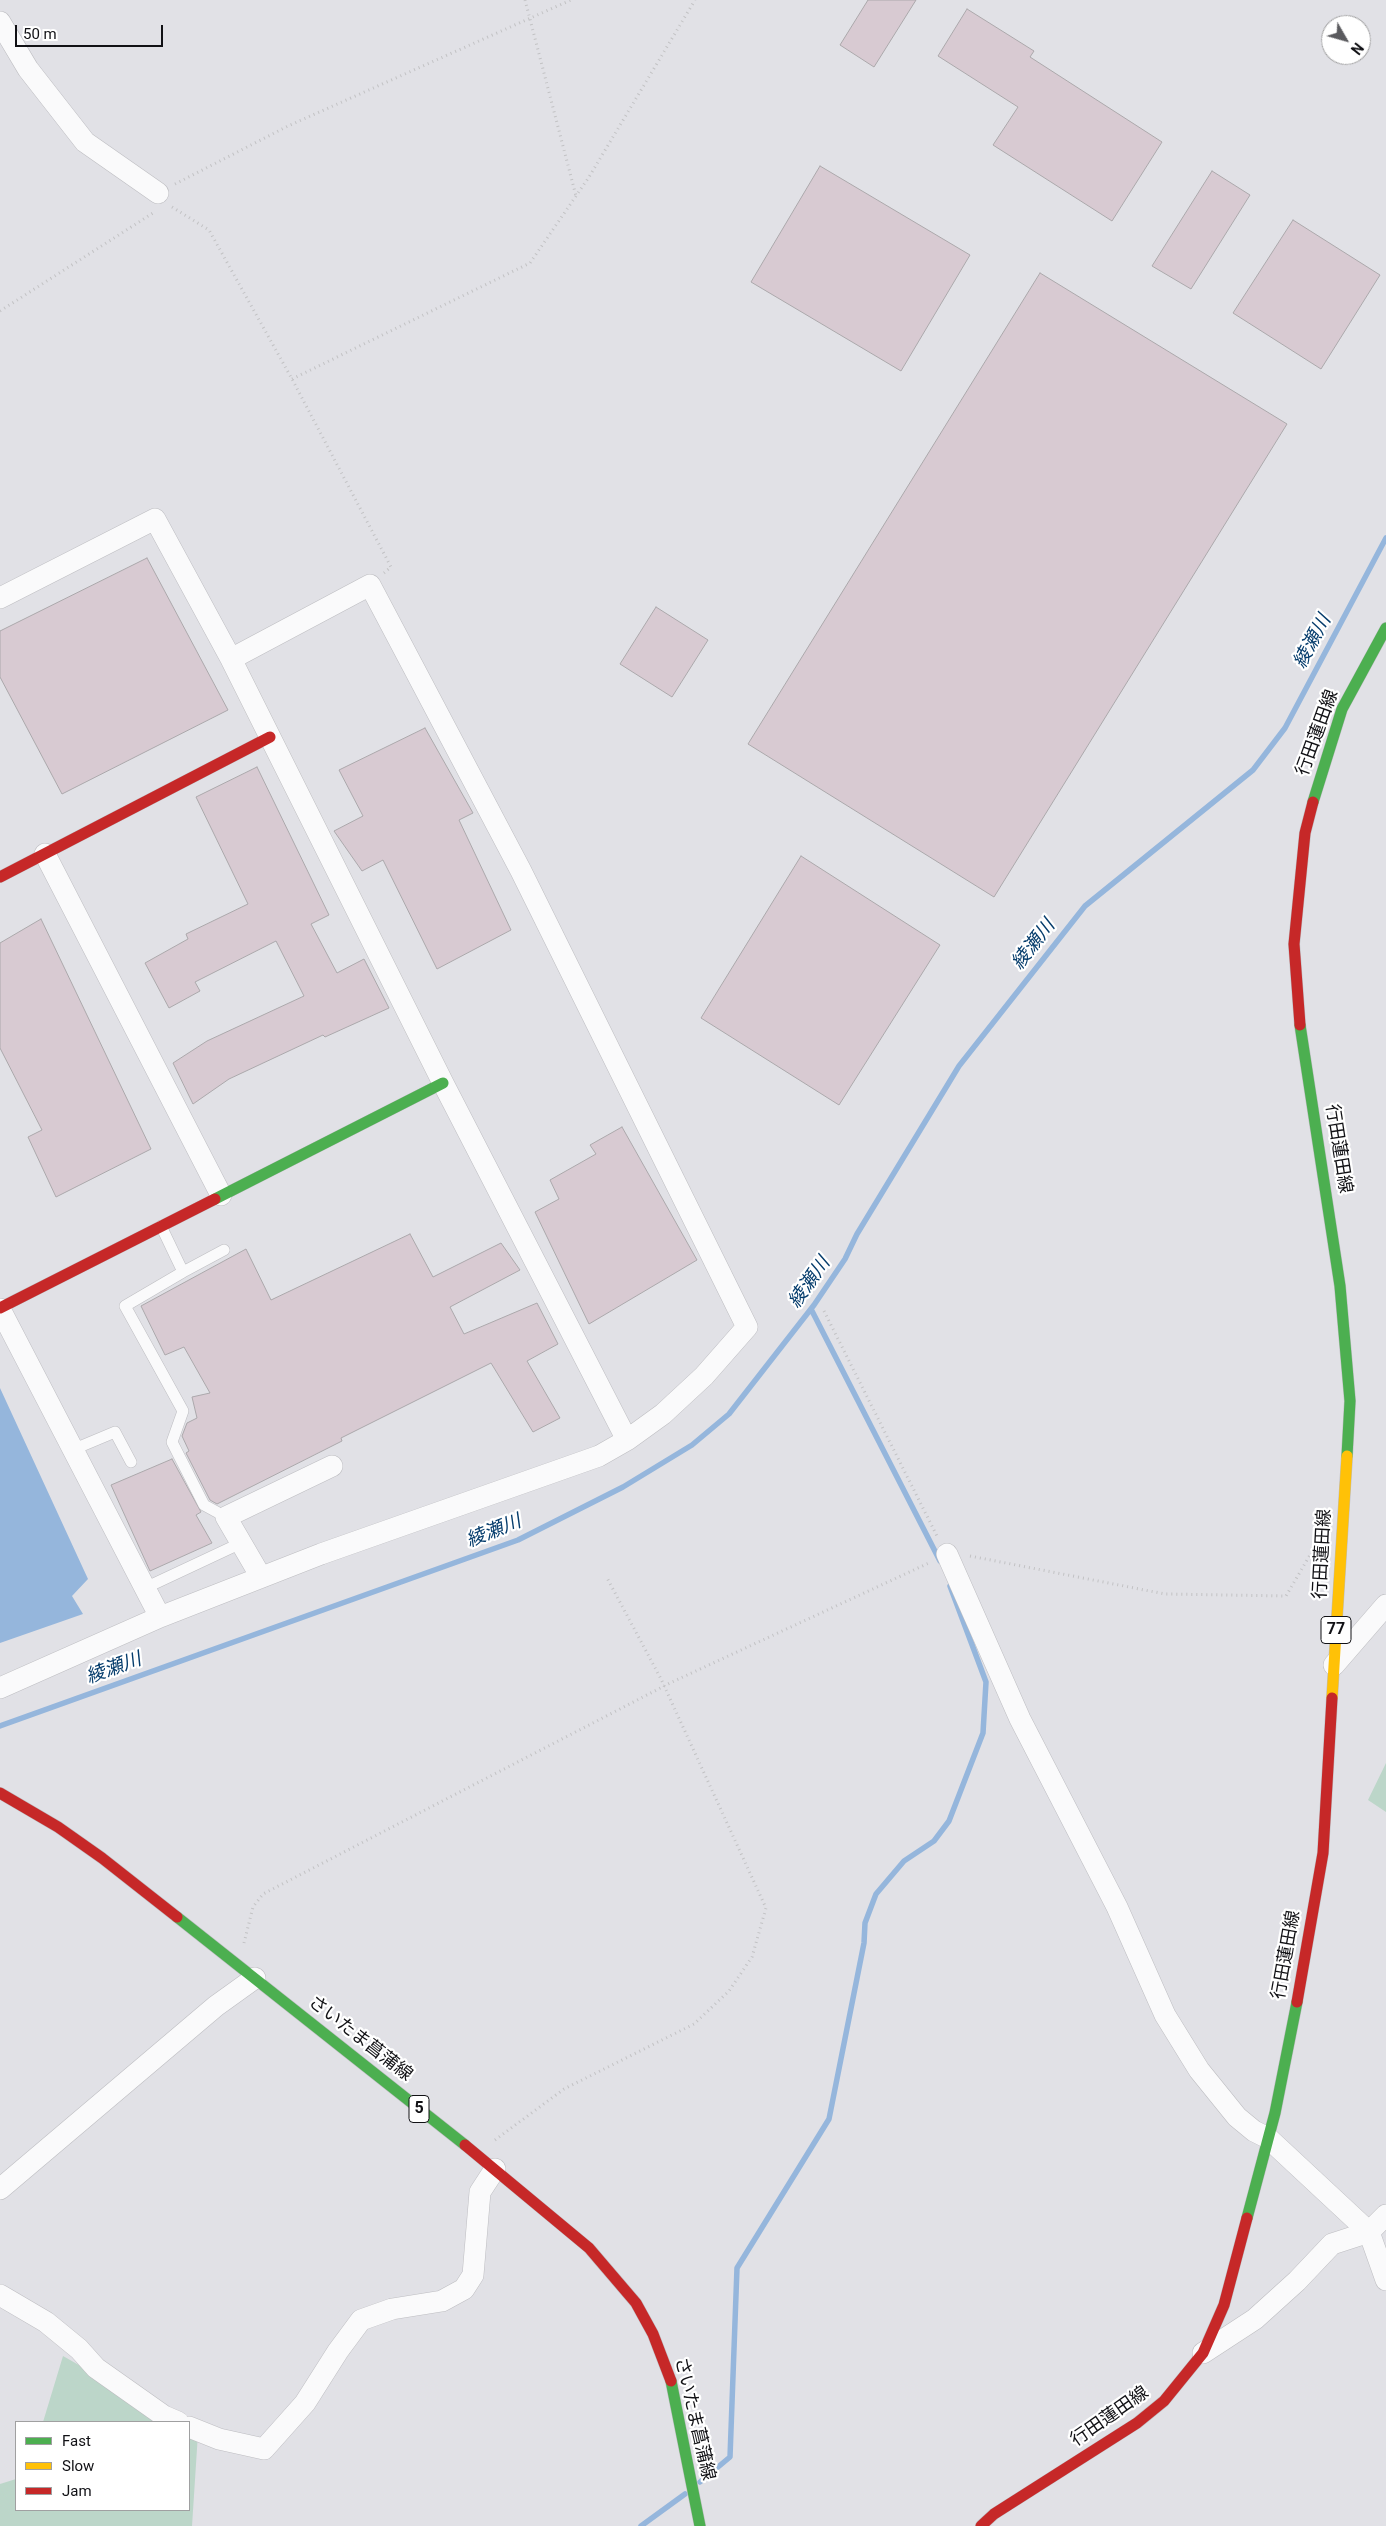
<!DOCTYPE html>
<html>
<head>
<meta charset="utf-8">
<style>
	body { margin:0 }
	#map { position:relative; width:1386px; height:2526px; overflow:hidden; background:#e1e1e6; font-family:Roboto,sans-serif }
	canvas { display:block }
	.legend { position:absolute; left:15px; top:2421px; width:175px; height:90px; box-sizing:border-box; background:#fff; border:1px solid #a0a0a1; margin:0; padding:6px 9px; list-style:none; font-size:15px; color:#111115 }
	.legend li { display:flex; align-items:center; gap:10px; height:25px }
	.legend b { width:25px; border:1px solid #a0a0a1 }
	.north { position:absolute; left:1321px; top:15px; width:50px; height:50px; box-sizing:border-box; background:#fff; border:1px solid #a0a0a1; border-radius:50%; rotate:128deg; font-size:14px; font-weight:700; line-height:20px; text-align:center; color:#111115 }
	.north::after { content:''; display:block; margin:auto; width:18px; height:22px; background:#5a5a5e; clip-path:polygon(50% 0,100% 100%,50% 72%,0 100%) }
	.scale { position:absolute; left:15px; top:25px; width:148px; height:22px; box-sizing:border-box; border:2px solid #111115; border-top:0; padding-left:6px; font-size:15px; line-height:18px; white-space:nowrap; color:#111115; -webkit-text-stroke:4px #fff; paint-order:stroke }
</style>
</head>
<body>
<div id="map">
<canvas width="1386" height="2526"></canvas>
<ul class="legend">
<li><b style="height:6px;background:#4caf50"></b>Fast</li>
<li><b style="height:6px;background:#ffc107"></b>Slow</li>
<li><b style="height:6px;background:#c62828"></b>Jam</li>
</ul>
<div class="north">N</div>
<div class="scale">50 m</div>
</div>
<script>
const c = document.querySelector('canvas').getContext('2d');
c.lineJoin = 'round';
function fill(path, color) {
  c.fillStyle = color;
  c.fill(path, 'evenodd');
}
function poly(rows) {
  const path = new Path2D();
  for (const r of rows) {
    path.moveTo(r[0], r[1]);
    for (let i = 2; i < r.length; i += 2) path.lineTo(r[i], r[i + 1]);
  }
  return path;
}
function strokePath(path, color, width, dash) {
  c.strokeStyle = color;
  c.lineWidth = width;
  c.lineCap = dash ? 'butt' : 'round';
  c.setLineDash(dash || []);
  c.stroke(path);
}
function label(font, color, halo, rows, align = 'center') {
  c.font = font + ' Roboto,"Noto Sans JP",sans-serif';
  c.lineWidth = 4.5;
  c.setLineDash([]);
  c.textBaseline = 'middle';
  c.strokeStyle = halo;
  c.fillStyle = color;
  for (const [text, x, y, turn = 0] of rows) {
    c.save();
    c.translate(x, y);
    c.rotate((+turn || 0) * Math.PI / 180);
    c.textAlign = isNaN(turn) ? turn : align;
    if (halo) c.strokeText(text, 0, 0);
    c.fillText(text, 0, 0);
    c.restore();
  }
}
fill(poly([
	[1386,1763,1386,1812,1368,1800],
	[63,2356,179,2422,43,2422],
	[189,2428,198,2433,192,2526,0,2526,0,2484,16,2479,16,2510,189,2510]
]), '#bcd6c9');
fill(poly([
	[0,1388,88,1579,72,1596,83,1614,0,1643]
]), '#95b6dc');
strokePath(poly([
	[811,1309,940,1561],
	[0,1726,518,1540,623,1487,692,1445,729,1414,814,1305,845,1259,857,1234,959,1066,1085,906,1253,770,1285,728,1386,538],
	[700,2482,730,2457,737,2268,829,2119,864,1943,865,1923,876,1894,904,1861,934,1841,949,1821,983,1733,986,1682,950,1586],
	[641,2526,685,2494]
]), '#95b6dc', 5.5);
const building = poly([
	[868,0,916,0,874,67,840,45,868,0],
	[967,9,1034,51,1030,57,1162,142,1112,221,993,145,1018,107,938,56,967,9],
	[820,166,970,255,901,371,751,282,820,166],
	[1212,171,1250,195,1191,289,1152,266,1212,171],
	[1293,220,1380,275,1321,369,1233,313,1293,220],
	[1040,273,1287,424,994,897,748,744,1040,273],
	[147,558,228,710,62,794,0,677,0,631,147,558],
	[656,607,708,640,672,697,620,664,656,607],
	[425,728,473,813,459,820,511,930,437,969,383,860,362,871,334,831,363,816,339,770,425,728],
	[257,767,329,915,311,924,337,973,364,959,389,1008,325,1037,323,1035,229,1079,193,1104,173,1063,207,1041,304,996,276,941,195,982,200,991,169,1008,145,963,188,939,186,934,248,904,196,797,257,767],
	[801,856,940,945,839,1105,701,1018,801,856],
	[41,919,151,1149,56,1197,28,1137,42,1130,0,1048,0,943,41,919],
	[622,1127,697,1260,589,1324,535,1212,559,1199,550,1180,596,1154,590,1145,622,1127],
	[410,1234,433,1277,501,1243,520,1270,450,1307,464,1334,537,1303,558,1344,527,1361,560,1418,533,1432,491,1363,341,1438,342,1441,217,1504,210,1500,186,1453,189,1451,182,1436,187,1423,197,1418,192,1397,210,1393,184,1347,165,1355,141,1306,246,1249,271,1300,410,1234],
	[172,1459,201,1512,196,1515,212,1543,150,1571,111,1485,172,1459]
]);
fill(building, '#d8cad2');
strokePath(building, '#aba8ab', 1);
const lane = poly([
	[161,1226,183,1272,125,1306,183,1411,172,1442,204,1505,226,1517],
	[183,1272,224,1250],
	[72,1450,115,1432,131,1462],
	[145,1588,241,1543]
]);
const street = poly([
	[0,22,28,69,85,142,158,193],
	[0,598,155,519,231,659,443,1083,627,1440],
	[45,854,221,1195],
	[0,1309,160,1617,321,1554,599,1456,627,1440,663,1414,704,1376,747,1327,521,871,370,585,231,659],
	[947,1554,1020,1719,1117,1907,1165,2015,1199,2070,1237,2117,1254,2131,1268,2138,1369,2232,1386,2280],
	[261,1577,226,1517,332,1466],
	[1334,1665,1386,1605],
	[0,1688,160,1617],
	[0,2189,216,2006,255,1978],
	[0,2295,46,2322,79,2349,96,2368,164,2416,178,2422],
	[1203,2353,1255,2319,1297,2281,1332,2244,1369,2232,1386,2215],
	[189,2427,219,2439,264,2449,305,2403,338,2351,361,2320,392,2309,442,2301,464,2289,473,2275,480,2192,495,2169]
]);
const fast = poly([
	[1313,802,1342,709,1386,628],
	[1300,1025,1340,1286,1350,1401,1347,1456],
	[215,1199,443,1083],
	[177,1917,465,2145],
	[1247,2218,1275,2113,1297,2002],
	[671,2381,700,2526]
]);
const slow = poly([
	[1332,1698,1347,1456]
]);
const jam = poly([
	[0,877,270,737],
	[1300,1025,1294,944,1305,833,1313,802],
	[0,1308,215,1199],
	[0,1793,58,1827,102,1858,177,1917],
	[1297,2002,1323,1853,1332,1698],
	[465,2145,589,2248,636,2303,653,2334,671,2381],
	[981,2526,994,2514,1137,2423,1164,2401,1203,2353,1224,2305,1247,2218]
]);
strokePath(lane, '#bdbdc1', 12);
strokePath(street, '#bdbdc1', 22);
strokePath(fast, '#bdbdc1', 12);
strokePath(slow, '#bdbdc1', 12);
strokePath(jam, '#bdbdc1', 12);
strokePath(poly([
	[525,0,576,196],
	[175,184,288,126,571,0],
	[172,207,209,230,292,379,391,567,384,573],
	[0,311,153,213],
	[292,379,530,263,589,177,695,0],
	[824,1311,938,1538],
	[970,1556,1165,1594,1286,1596,1317,1543],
	[244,1943,253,1907,263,1894,670,1683,931,1562],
	[495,2140,564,2089,694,2024,729,1991,752,1957,766,1908,661,1679,606,1576]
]), '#c2c2c4', 3, [1, 4]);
strokePath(lane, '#fafafb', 11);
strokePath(street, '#fafafb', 21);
strokePath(fast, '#4caf50', 11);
strokePath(slow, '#ffc107', 11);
strokePath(jam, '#c62828', 11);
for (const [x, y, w] of [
	[1336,1630,30],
	[419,2109,20]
]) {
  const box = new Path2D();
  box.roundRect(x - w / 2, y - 13.5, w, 27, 4);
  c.fillStyle = '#fff';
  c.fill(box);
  strokePath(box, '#111115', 1);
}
label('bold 16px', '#111115', null, [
	["77",1336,1630],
	["5",419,2109]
]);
label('18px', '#111115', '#fff', [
	["行田蓮田線",1318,733,-70],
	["行田蓮田線",1338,1149,81],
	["行田蓮田線",1323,1554,-87],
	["行田蓮田線",1287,1955,-80],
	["さいたま菖蒲線",360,2039,38],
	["行田蓮田線",1110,2417,-35],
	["さいたま菖蒲線",694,2419,77]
]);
label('italic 19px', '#053c6c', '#fff', [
	["綾瀬川",1313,642,-62],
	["綾瀬川",1034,945,-52],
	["綾瀬川",810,1283,-55],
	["綾瀬川",494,1532,-22],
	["綾瀬川",114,1669,-20]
]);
</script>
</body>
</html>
